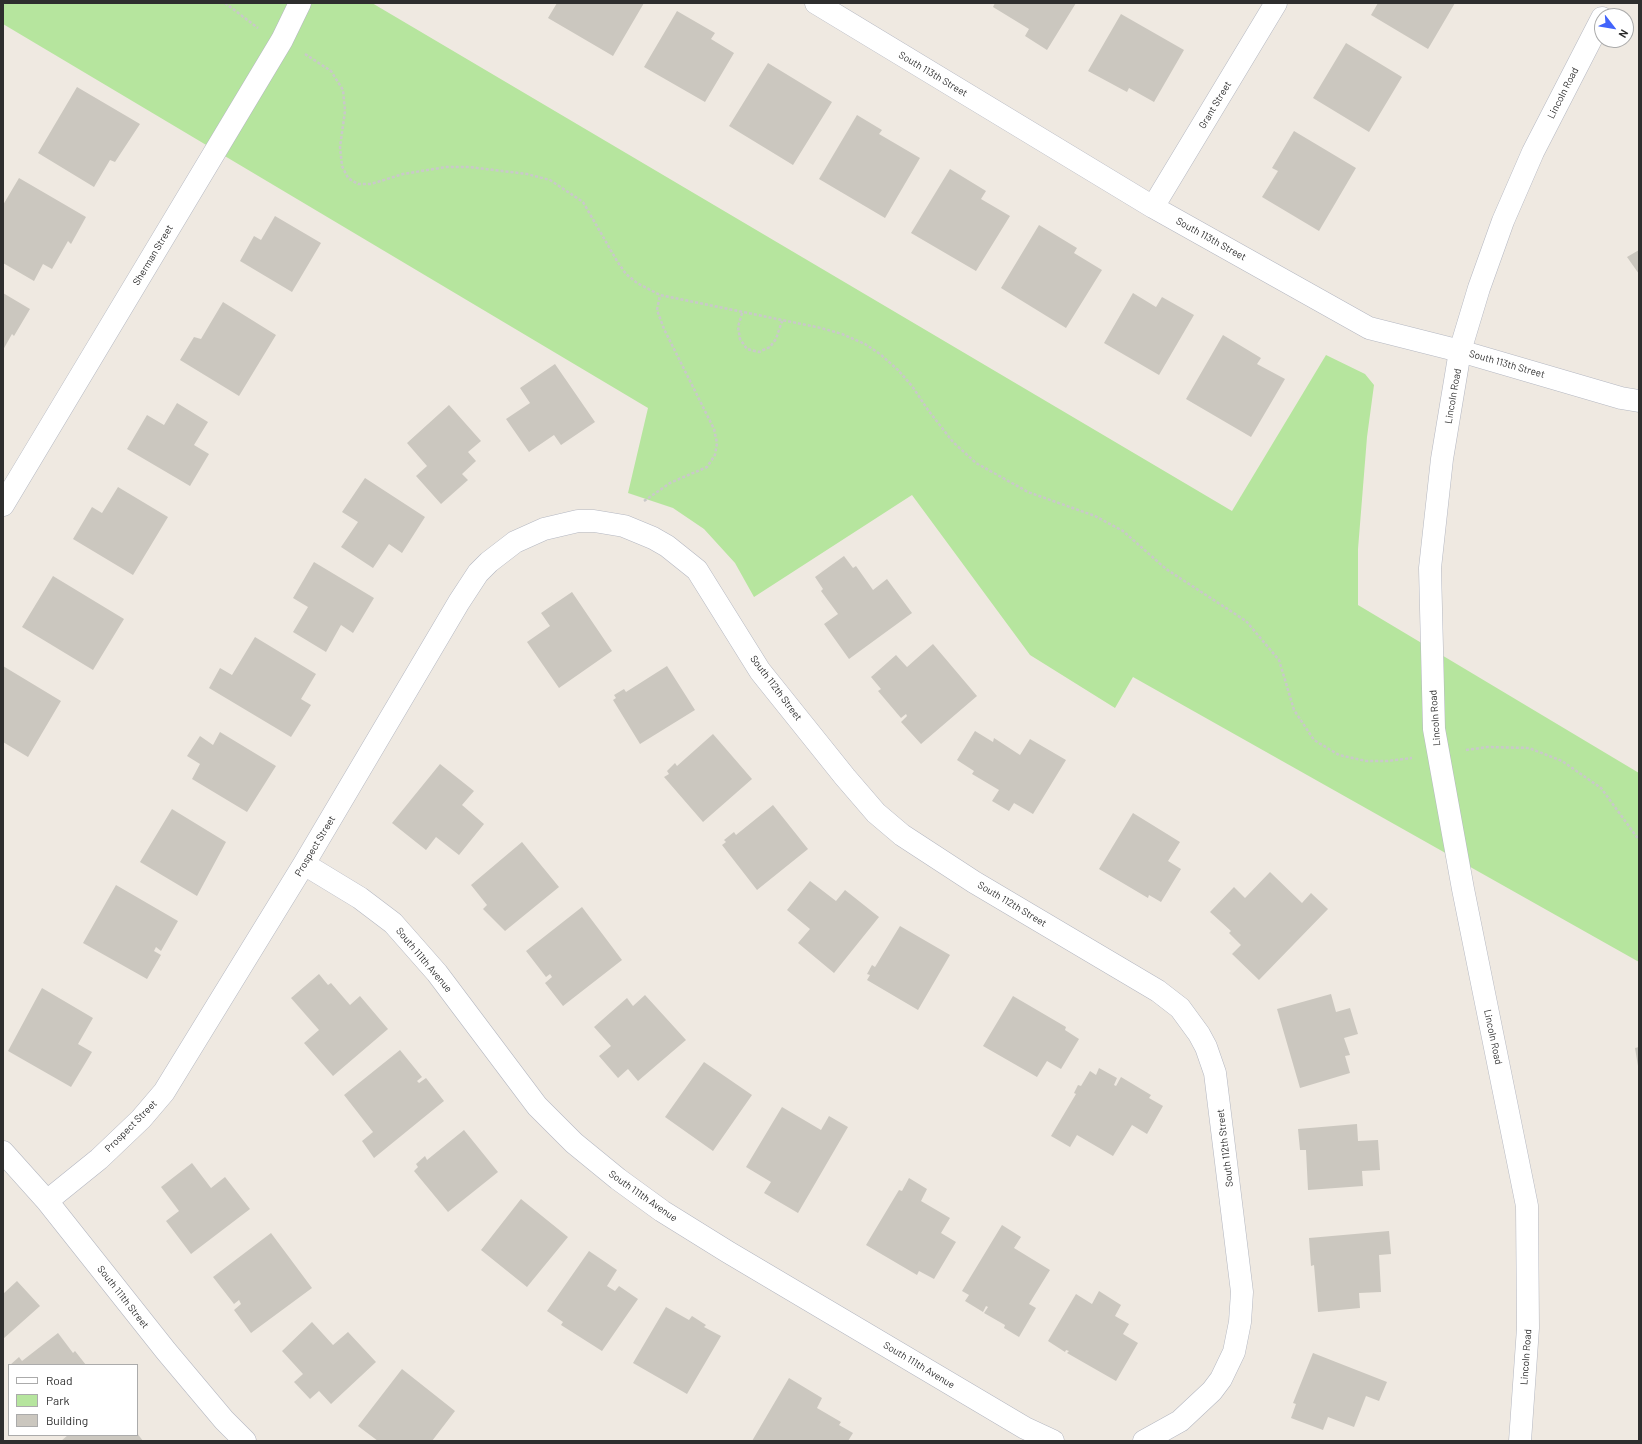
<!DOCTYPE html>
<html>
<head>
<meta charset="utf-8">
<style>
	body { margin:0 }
	#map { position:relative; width:1642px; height:1444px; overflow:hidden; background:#efe9e1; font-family:Barlow,sans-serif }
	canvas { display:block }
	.frame { position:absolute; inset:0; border:4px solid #2e2e2e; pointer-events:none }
	.legend { position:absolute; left:8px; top:1364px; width:130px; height:72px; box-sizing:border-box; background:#fff; border:1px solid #ababab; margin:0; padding:5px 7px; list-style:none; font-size:12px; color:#2e2e2e }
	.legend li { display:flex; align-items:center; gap:8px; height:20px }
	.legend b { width:20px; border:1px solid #ababab }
	.north { position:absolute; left:1594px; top:8px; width:40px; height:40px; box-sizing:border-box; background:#fff; border:1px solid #ababab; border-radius:50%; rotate:121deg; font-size:11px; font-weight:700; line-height:16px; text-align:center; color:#2e2e2e }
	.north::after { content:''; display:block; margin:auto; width:14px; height:18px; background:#4264fb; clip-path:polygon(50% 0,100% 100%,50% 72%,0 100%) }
</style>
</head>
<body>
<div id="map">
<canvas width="1642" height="1444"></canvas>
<div class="frame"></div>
<ul class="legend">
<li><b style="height:5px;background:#fff"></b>Road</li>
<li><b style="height:11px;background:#b6e59e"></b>Park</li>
<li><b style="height:11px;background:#cbc7bf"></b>Building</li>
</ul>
<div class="north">N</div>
</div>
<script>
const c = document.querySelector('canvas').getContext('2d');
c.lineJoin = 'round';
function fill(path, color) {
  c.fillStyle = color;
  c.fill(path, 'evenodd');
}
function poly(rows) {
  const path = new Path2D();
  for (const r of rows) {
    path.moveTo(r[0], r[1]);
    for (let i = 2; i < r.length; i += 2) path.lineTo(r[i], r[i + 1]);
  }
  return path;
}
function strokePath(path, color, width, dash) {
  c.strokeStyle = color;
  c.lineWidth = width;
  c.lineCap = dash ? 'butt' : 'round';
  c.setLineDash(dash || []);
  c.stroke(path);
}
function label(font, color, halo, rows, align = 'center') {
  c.font = font + ' Barlow,sans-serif';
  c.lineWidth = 4;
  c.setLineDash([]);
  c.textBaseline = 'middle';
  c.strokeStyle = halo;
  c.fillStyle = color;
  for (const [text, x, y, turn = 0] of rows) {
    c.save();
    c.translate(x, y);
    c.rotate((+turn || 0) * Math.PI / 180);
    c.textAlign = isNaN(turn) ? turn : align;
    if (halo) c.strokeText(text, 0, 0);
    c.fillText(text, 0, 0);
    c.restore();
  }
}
fill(poly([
	[3,3,372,3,1232,511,1326,355,1365,374,1374,385,1367,437,1358,549,1358,605,1639,773,1639,962,1133,677,1115,708,1030,655,912,495,754,597,735,563,704,529,673,508,628,493,648,408,3,24]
]), '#b6e59e');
fill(poly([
	[557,3,644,3,613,56,548,18],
	[995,3,1076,3,1047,50,1025,36,1029,29,993,7],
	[1378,3,1455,3,1428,49,1371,15],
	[677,11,715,33,711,39,734,53,705,102,644,67],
	[1121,14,1184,50,1154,102,1129,88,1127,92,1088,71],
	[1346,43,1402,77,1369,132,1313,98],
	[768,63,832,102,793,165,729,126],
	[77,87,140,124,115,162,110,160,94,187,38,153],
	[857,115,882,130,879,134,920,158,885,218,819,179],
	[1294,131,1356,168,1319,231,1262,197,1278,171,1272,168],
	[950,169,986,191,981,199,1010,216,976,271,911,233],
	[19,178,86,217,71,244,68,241,52,269,43,264,34,281,3,263,3,205],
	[275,216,321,243,292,292,240,261,254,236,261,240],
	[1039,225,1077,248,1074,253,1102,270,1066,328,1001,288],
	[1639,250,1639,274,1627,257],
	[3,293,30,309,14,336,12,334,3,350],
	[1133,293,1156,307,1162,297,1194,315,1159,375,1104,343],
	[223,302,276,335,239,396,180,360,194,337,201,339],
	[1223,335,1261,358,1257,364,1285,379,1251,437,1186,399],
	[555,364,595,422,561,445,554,435,529,452,506,419,530,403,520,388],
	[177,403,208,422,194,445,209,454,190,486,127,449,147,415,164,425],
	[449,405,481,441,468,452,476,461,462,474,468,480,441,504,416,476,427,466,407,443],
	[365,478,425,517,402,553,389,544,373,568,341,547,358,522,342,512],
	[118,487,168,517,133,575,73,539,92,507,102,513],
	[844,556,853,568,856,566,873,590,887,579,912,613,849,659,824,624,838,614,821,591,823,589,815,577],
	[314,562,374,598,353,633,341,625,326,652,293,632,308,607,293,598],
	[53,576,124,619,93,670,22,627],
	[572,592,612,651,559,688,527,642,550,626,541,613],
	[255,637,316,674,301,699,311,705,291,737,209,688,220,668,232,675],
	[933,644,977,696,921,744,901,722,907,716,906,714,901,718,878,691,881,689,871,677,896,655,907,667],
	[3,666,61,701,28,757,3,742],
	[667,666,695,710,640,744,613,700,616,698,614,695,624,689,626,692],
	[975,731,993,742,994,738,1020,755,1030,739,1066,760,1033,814,1014,803,1009,811,992,801,999,790,972,774,974,771,957,760],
	[220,732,276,766,247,812,192,779,200,764,187,756,200,736,213,745],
	[713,734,752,779,703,822,664,777,669,774,667,771,675,763,677,766],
	[440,764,474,791,462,805,484,824,459,855,436,837,426,850,392,823],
	[773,805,808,849,757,890,722,845,726,842,724,840,734,832,736,835],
	[172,809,226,842,197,896,140,862],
	[1133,813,1180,842,1168,861,1181,869,1161,902,1149,895,1148,898,1099,869],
	[522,842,559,887,505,931,483,909,487,905,471,885],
	[1270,872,1302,903,1311,893,1328,909,1259,980,1232,954,1241,945,1229,933,1231,931,1210,912,1234,887,1245,898],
	[810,881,836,901,845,890,879,917,834,973,798,943,810,929,787,910],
	[116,885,178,921,161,951,156,947,154,951,161,955,147,979,83,943],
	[582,907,622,960,563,1006,545,983,552,977,550,974,546,977,526,951],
	[900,926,950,955,918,1010,867,980,870,975,867,974,872,965,875,967],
	[319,974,328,985,331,983,350,1005,360,996,388,1029,333,1076,304,1043,319,1030,291,998],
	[42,988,93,1018,78,1044,92,1052,71,1087,8,1051],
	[1331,994,1336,1012,1350,1008,1358,1034,1344,1038,1350,1055,1345,1056,1350,1073,1300,1088,1277,1009],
	[645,995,686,1040,638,1081,628,1069,618,1078,599,1056,611,1046,594,1027,627,998,633,1006],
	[1013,996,1066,1027,1065,1030,1079,1039,1061,1069,1047,1061,1037,1077,983,1046],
	[1639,1047,1639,1066,1638,1066,1635,1048],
	[400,1050,422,1077,417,1081,419,1083,426,1078,444,1101,374,1158,362,1141,373,1132,344,1095],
	[704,1062,752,1095,713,1151,665,1117],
	[1099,1068,1117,1078,1114,1085,1116,1086,1121,1077,1151,1095,1149,1098,1163,1106,1147,1134,1132,1125,1113,1156,1077,1135,1070,1147,1051,1136,1076,1094,1074,1093,1078,1085,1081,1086,1090,1071,1096,1075],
	[782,1107,821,1130,829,1116,848,1127,798,1213,764,1193,771,1182,746,1167],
	[1357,1124,1358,1141,1378,1140,1380,1170,1362,1171,1363,1186,1308,1190,1306,1150,1300,1150,1298,1129],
	[464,1130,498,1172,448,1212,414,1171,418,1167,416,1164,425,1156,427,1160],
	[192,1163,211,1188,225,1177,250,1209,191,1254,166,1221,179,1211,161,1187],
	[909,1178,927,1189,921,1201,950,1218,941,1233,956,1242,934,1279,919,1271,917,1275,866,1245,899,1190,902,1191],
	[521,1199,568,1237,527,1287,481,1250],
	[1002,1225,1021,1237,1014,1248,1050,1270,1029,1304,1036,1308,1019,1337,1004,1328,1005,1325,984,1313,988,1307,986,1306,983,1312,965,1301,969,1295,962,1291],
	[1389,1231,1391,1254,1379,1255,1381,1292,1359,1293,1360,1308,1318,1312,1314,1265,1311,1266,1309,1238],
	[271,1233,312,1288,251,1333,234,1310,241,1304,239,1300,234,1304,213,1277],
	[589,1251,617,1270,607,1286,615,1291,619,1286,638,1299,602,1351,561,1325,563,1322,547,1311],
	[17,1281,40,1306,3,1339,3,1294],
	[1099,1291,1121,1305,1115,1316,1129,1324,1123,1334,1138,1343,1116,1381,1067,1353,1069,1351,1066,1350,1065,1352,1048,1341,1076,1294,1092,1304],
	[666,1307,689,1320,692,1316,706,1325,704,1327,721,1336,687,1394,633,1363],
	[312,1322,333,1345,348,1332,376,1362,331,1404,319,1391,310,1399,294,1382,303,1374,282,1351],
	[58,1333,73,1353,75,1351,86,1365,10,1365,19,1357,22,1361],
	[1313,1353,1387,1382,1379,1401,1366,1396,1354,1427,1328,1417,1323,1430,1291,1418,1296,1404,1293,1403],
	[402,1369,455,1411,432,1441,378,1441,358,1426],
	[789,1378,822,1398,817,1408,841,1422,839,1425,853,1433,848,1441,752,1441],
	[137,1433,143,1441,61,1441,68,1435,127,1436,137,1435]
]), '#cbc7bf');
const minor = poly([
	[816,3,1153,207,1369,328,1460,351,1621,398,1639,401],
	[1153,207,1276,3],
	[3,505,282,40,300,3],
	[304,864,360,898,393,923,437,973,537,1106,574,1143,618,1179,662,1211,728,1252,1025,1428,1053,1441],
	[3,1152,47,1201,166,1351,224,1420,245,1441],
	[47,1201,99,1159,141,1119,164,1092,304,864,459,602,478,573,489,562,515,542,544,529,578,521,594,521,624,526,653,538,667,546,697,570,760,671,845,777,876,813,902,835,974,882,1158,991,1180,1008,1199,1034,1206,1047,1215,1073,1242,1292,1240,1322,1234,1352,1221,1379,1212,1391,1180,1421,1144,1441]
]);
const tertiary = poly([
	[1520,1441,1528,1328,1527,1206,1463,889,1434,729,1430,568,1442,459,1460,351,1479,288,1503,221,1533,152,1602,18]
]);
strokePath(minor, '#b4b7c1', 23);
strokePath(tertiary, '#b4b7c1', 23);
strokePath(poly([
	[225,3,258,28],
	[305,54,331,71,343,90,345,111,340,147,342,166,348,178,358,184,371,184,403,174,446,167,469,167,527,174,550,180,583,202,617,261,626,274,637,283,660,295,821,328,842,334,865,344,880,354,898,370,912,386,928,410,953,442,976,463,1028,492,1095,516,1123,531,1166,569,1246,621,1279,660,1294,710,1314,740,1339,755,1366,761,1388,761,1412,758],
	[742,313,738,327,740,339,747,349,759,352,770,347,776,339,782,321],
	[644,501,670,483,707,467,715,455,717,443,714,429,664,329,657,310,660,295],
	[1466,750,1488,747,1529,748,1562,761,1601,788,1639,840]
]), '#c9c9c9', 2.5, [3, 2]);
strokePath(minor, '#fff', 22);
strokePath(tertiary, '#fff', 22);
label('10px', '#2e2e2e', '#fff', [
	["South 113th Street",933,74,31],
	["Lincoln Road",1563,93,-63],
	["Grant Street",1215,105,-59],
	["South 113th Street",1211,239,29],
	["Sherman Street",153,255,-59],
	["South 113th Street",1507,364,16],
	["Lincoln Road",1453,396,-80],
	["South 112th Street",776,688,53],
	["Lincoln Road",1435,718,-94],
	["Prospect Street",315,846,-59],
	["South 112th Street",1012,904,31],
	["South 111th Avenue",424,960,50],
	["Lincoln Road",1493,1037,78],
	["Prospect Street",131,1126,-45],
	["South 112th Street",1225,1148,-97],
	["South 111th Avenue",643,1196,35],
	["South 111th Street",123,1297,52],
	["Lincoln Road",1526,1357,-86],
	["South 111th Avenue",919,1365,31]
]);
</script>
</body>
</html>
